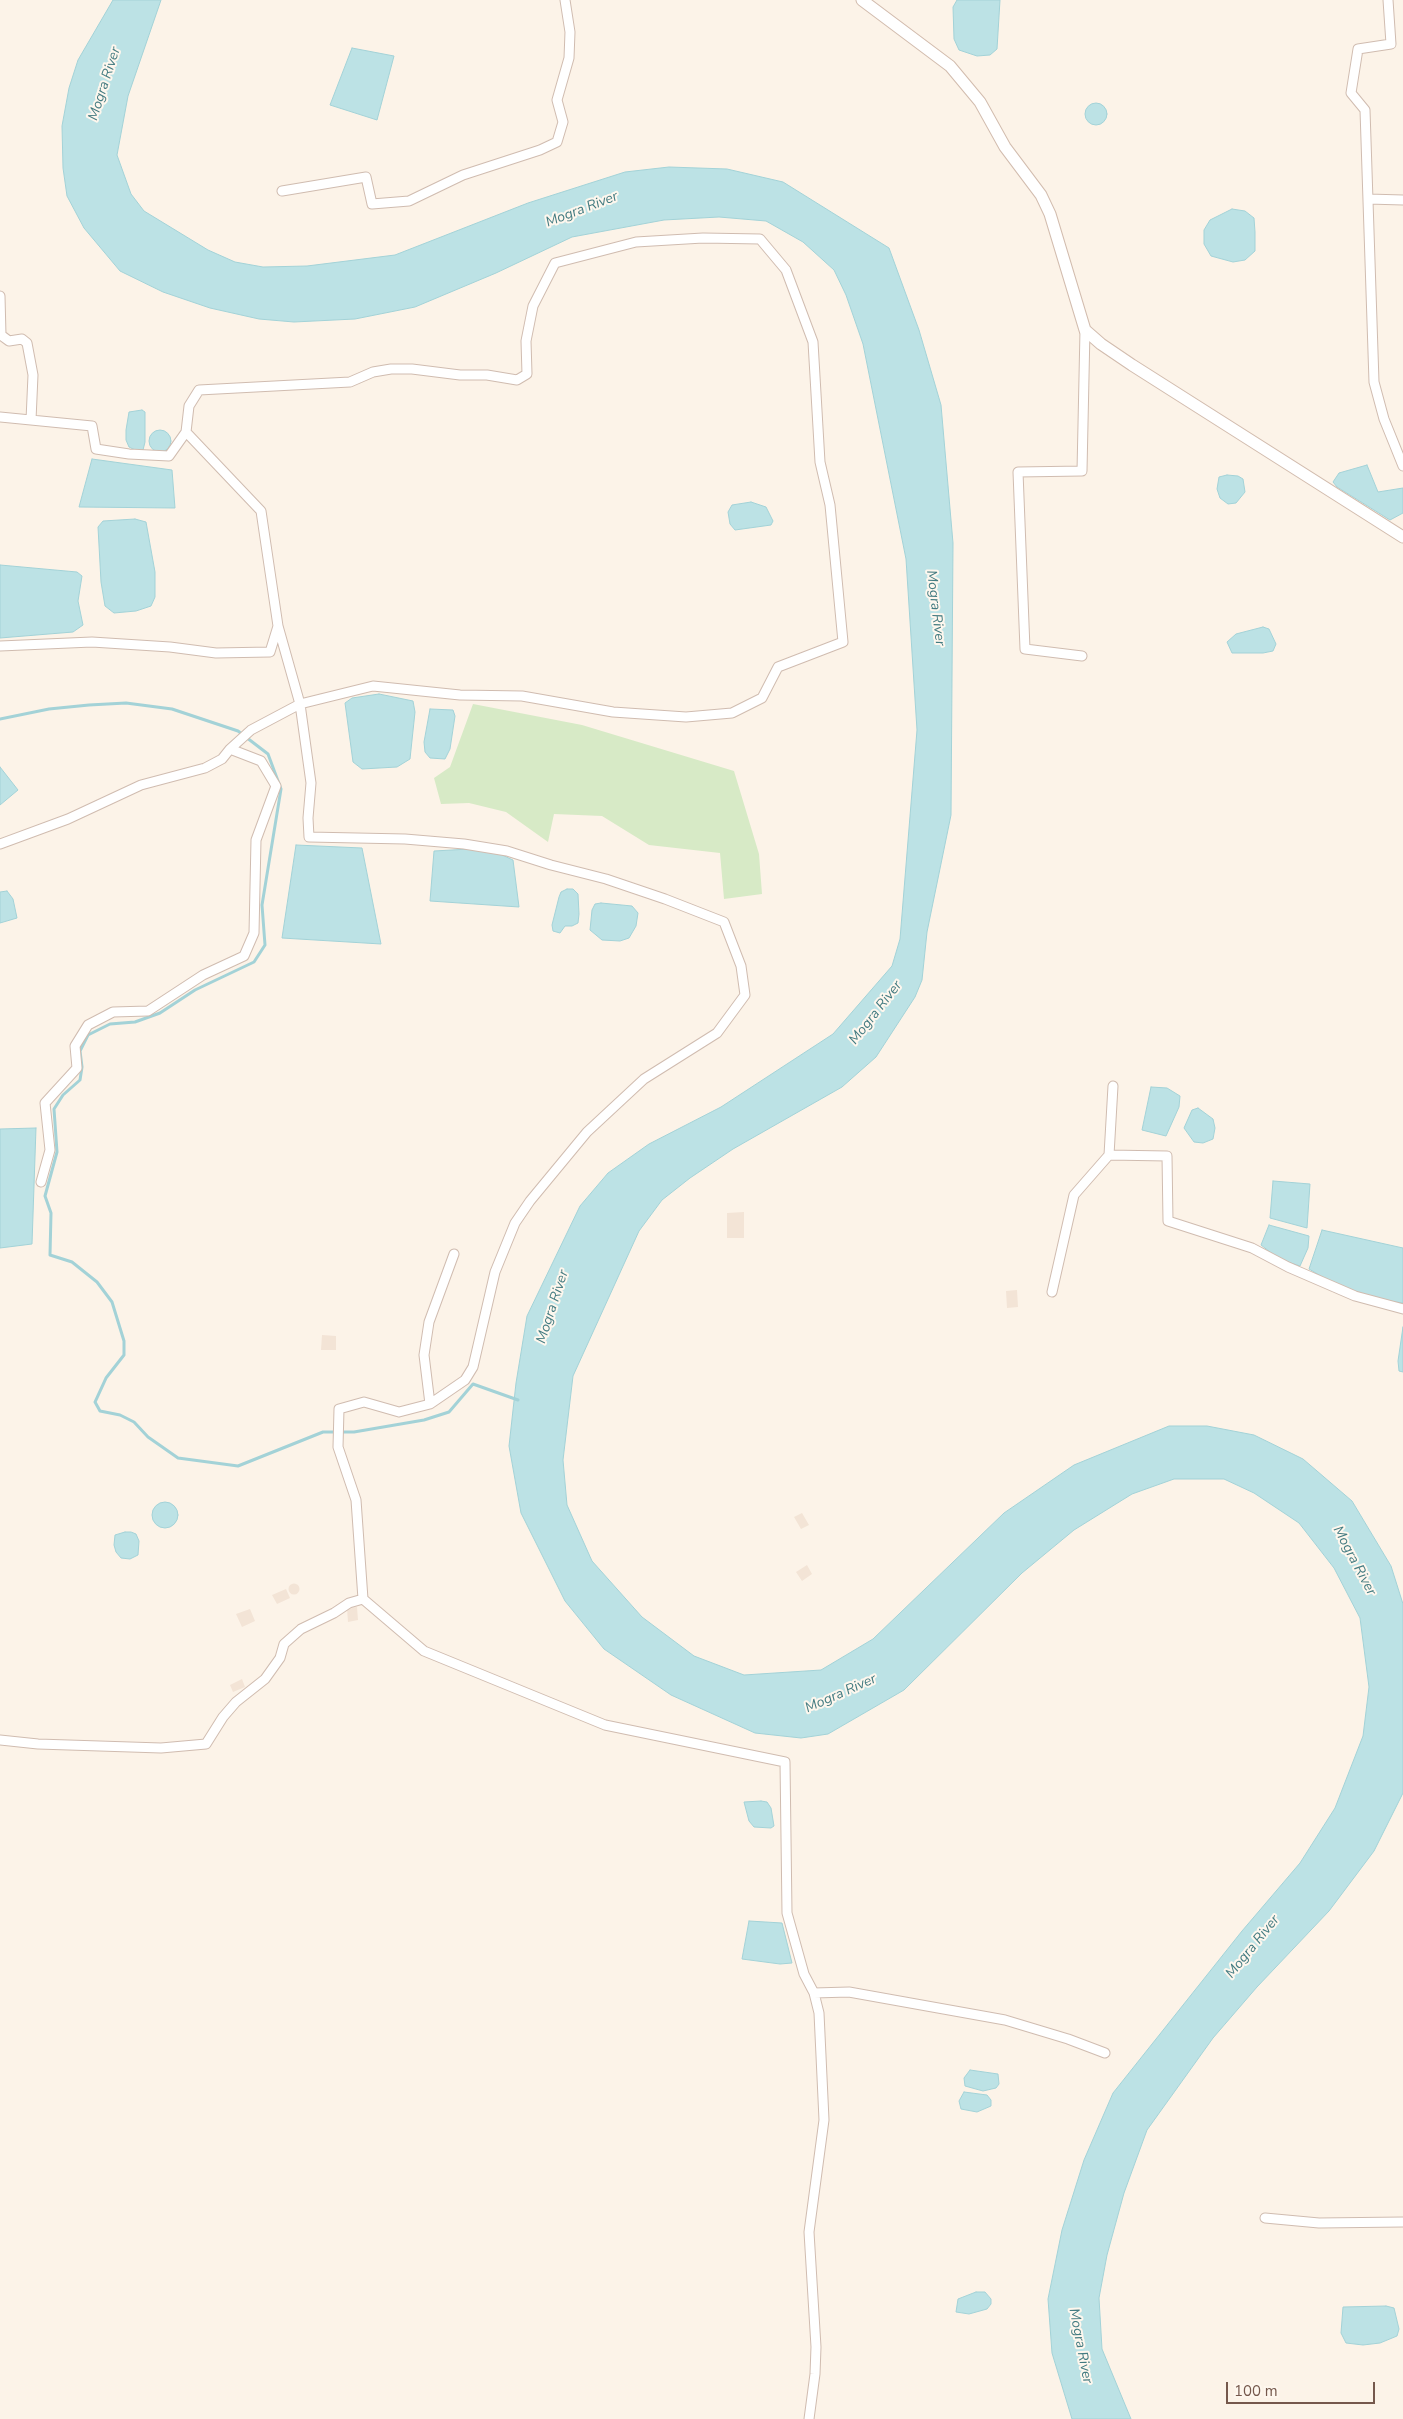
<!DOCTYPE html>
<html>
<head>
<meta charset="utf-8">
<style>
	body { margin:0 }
	#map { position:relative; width:1403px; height:2419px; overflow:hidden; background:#fcf3e8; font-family:"Nunito Sans",sans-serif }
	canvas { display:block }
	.scale { position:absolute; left:1226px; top:2382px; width:149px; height:22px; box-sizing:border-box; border:2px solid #75584c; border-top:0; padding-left:6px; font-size:15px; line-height:18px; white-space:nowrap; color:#75584c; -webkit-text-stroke:4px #fef7ee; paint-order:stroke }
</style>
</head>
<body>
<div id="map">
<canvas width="1403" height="2419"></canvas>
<div class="scale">100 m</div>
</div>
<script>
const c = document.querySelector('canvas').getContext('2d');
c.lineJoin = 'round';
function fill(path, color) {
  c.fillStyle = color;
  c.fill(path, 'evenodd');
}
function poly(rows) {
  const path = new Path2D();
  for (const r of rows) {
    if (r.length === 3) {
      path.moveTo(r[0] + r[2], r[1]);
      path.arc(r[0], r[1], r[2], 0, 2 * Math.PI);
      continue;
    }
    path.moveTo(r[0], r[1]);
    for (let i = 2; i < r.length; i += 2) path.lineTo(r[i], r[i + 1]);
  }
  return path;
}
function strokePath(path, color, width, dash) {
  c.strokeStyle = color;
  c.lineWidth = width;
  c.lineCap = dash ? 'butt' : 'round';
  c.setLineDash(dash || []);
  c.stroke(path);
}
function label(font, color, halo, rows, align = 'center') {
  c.font = font + ' "Nunito Sans",sans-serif';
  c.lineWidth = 4;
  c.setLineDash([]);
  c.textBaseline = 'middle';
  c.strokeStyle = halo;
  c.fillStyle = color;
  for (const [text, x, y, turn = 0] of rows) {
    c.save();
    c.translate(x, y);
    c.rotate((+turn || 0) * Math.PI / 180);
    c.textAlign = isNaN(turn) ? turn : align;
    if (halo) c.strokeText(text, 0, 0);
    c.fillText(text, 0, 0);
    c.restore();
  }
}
fill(poly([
	[744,1212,744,1238,727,1238,727,1213],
	[1017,1290,1018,1307,1007,1308,1006,1291],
	[322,1335,336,1336,336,1350,321,1350],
	[802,1513,809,1525,801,1529,794,1517],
	[807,1565,812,1574,802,1581,796,1572],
	[294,1589,5.5],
	[286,1589,290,1598,277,1604,272,1595],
	[357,1607,358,1620,348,1622,347,1608],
	[250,1609,255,1621,242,1627,236,1614],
	[242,1679,245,1687,233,1692,230,1685]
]), '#f3e4d6');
fill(poly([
	[473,704,582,725,734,771,759,854,762,894,724,899,720,853,649,845,602,816,554,814,548,842,506,812,469,803,441,804,434,778,450,767]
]), '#d7eac6');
const water = poly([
	[113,0,161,0,128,96,117,155,131,194,144,211,208,250,235,262,263,267,307,266,395,255,528,203,625,172,669,167,727,169,783,182,889,248,919,330,941,405,953,543,951,815,927,932,922,980,915,997,876,1057,842,1087,733,1149,690,1178,662,1200,639,1231,573,1376,563,1460,567,1505,592,1561,642,1617,694,1656,744,1675,821,1670,873,1639,1004,1513,1074,1465,1169,1426,1207,1426,1254,1435,1303,1459,1352,1501,1391,1566,1403,1604,1403,1793,1374,1851,1329,1911,1257,1987,1213,2038,1147,2130,1124,2193,1107,2255,1099,2298,1102,2349,1131,2419,1072,2419,1052,2353,1048,2299,1062,2230,1084,2160,1113,2093,1242,1931,1300,1863,1335,1808,1363,1736,1369,1687,1360,1618,1334,1568,1299,1523,1254,1493,1224,1479,1174,1479,1132,1494,1074,1530,1022,1573,904,1690,828,1734,801,1738,755,1733,671,1695,604,1649,565,1601,521,1513,509,1446,516,1383,527,1316,580,1206,608,1173,649,1144,721,1107,833,1034,892,966,900,939,917,730,906,559,863,344,846,295,834,270,803,242,766,221,719,217,664,220,572,237,496,273,415,307,355,319,294,322,259,319,210,308,163,292,120,271,84,228,67,196,63,168,62,126,69,88,78,60,113,0],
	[957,0,1000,0,997,49,990,55,977,56,959,50,954,39,953,7,957,0],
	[352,48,394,56,377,120,330,105,352,48],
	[1096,114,11],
	[1232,209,1245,211,1254,218,1255,232,1255,251,1245,260,1233,262,1211,256,1204,244,1204,230,1210,220,1232,209],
	[142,410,145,412,145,442,143,450,137,451,129,447,126,440,126,430,129,412,142,410],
	[160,441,11],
	[92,459,172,470,175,508,79,507,92,459],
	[1367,465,1378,492,1403,488,1403,513,1390,520,1337,487,1333,482,1339,473,1367,465],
	[1227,475,1238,476,1243,479,1245,492,1236,503,1228,504,1220,498,1217,489,1219,477,1227,475],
	[751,502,766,507,773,521,771,525,735,530,730,524,728,512,732,505,751,502],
	[135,519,146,522,155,572,155,597,151,606,136,611,114,613,105,606,101,582,98,527,103,521,135,519],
	[0,565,77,572,82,576,78,601,83,625,73,632,0,638,0,565],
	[1263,627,1269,629,1276,644,1273,651,1263,653,1232,653,1227,642,1236,634,1263,627],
	[379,694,413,701,415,712,410,759,397,767,362,769,353,762,345,703,352,698,379,694],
	[430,709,453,710,455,716,450,749,445,759,430,758,425,752,424,742,430,709],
	[0,767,18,790,0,805,0,767],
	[296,845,362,848,381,944,282,938,296,845],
	[487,848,513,860,519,907,430,901,434,851,487,848],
	[567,889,573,889,578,894,579,914,578,923,572,926,565,926,560,933,553,931,552,925,559,897,561,892,567,889],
	[7,891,13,899,17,918,0,923,0,892,7,891],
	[601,903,632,906,638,913,636,926,629,938,620,941,602,940,590,930,592,910,595,904,601,903],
	[1151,1087,1167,1088,1180,1096,1179,1107,1166,1136,1142,1130,1151,1087],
	[1198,1108,1213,1119,1215,1128,1213,1139,1203,1143,1194,1142,1184,1128,1192,1110,1198,1108],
	[36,1128,32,1244,0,1248,0,1129,36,1128],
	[1273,1181,1310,1184,1307,1228,1270,1218,1273,1181],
	[1269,1225,1309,1236,1308,1248,1300,1266,1279,1259,1261,1245,1269,1225],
	[1322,1230,1403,1248,1403,1303,1376,1299,1336,1285,1309,1269,1322,1230],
	[1403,1327,1403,1372,1399,1371,1398,1361,1403,1327],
	[165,1515,13],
	[125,1532,131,1532,136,1534,139,1541,138,1555,130,1559,121,1558,116,1552,114,1545,115,1535,125,1532],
	[761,1801,767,1802,771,1808,774,1826,771,1828,754,1827,749,1821,744,1802,761,1801],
	[749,1921,782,1923,792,1963,780,1964,742,1959,749,1921],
	[970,2070,998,2074,999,2084,996,2088,983,2091,965,2086,964,2078,970,2070],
	[964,2092,987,2095,991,2100,991,2106,977,2112,961,2109,959,2101,964,2092],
	[976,2292,985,2292,991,2299,991,2304,987,2309,969,2314,956,2312,958,2299,976,2292],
	[1386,2306,1394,2308,1399,2329,1397,2336,1380,2343,1363,2345,1346,2343,1341,2333,1343,2307,1386,2306]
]);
fill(water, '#bce2e5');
strokePath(water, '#a3d2d7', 1);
strokePath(poly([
	[0,719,49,709,89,705,126,703,172,709,238,731,268,754,281,789,262,905,265,945,254,962,195,990,160,1013,135,1022,110,1024,88,1035,80,1051,82,1067,80,1080,63,1095,54,1109,57,1152,45,1196,51,1213,50,1255,72,1262,97,1282,112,1302,124,1341,124,1355,106,1378,95,1402,100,1411,120,1415,134,1422,148,1437,178,1458,238,1466,323,1432,354,1432,424,1420,449,1412,473,1384,518,1400]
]), '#a3d2d7', 3);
const street = poly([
	[1388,0,1391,44,1358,49,1351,93,1365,110,1374,382,1384,419,1403,466],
	[282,191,366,177,372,204,409,201,463,175,540,150,557,142,563,122,557,100,569,58,570,32,565,0],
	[1368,199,1403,200],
	[0,296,1,335,9,341,22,339,27,343,33,375,31,420],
	[0,417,92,426,96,449,129,454,169,456,186,432,261,511,278,626],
	[0,646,92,642,170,647,216,653,270,652,278,626,300,704,311,783,308,818,309,837,405,839,464,844,507,851,551,865,606,879,665,899,724,922,741,966,745,995,717,1033,644,1079,587,1132,530,1201,515,1223,495,1272,473,1367,465,1380,430,1404],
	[1082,656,1025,649,1018,472,1082,471,1085,330],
	[0,844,68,819,141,785,205,768,222,759,230,749,251,730,300,704,373,686,460,695,522,696,613,712,686,717,732,713,762,698,778,667,843,642,830,505,820,462,813,342,786,270,760,239,703,238,636,242,555,263,533,306,526,341,527,374,517,380,487,375,460,375,412,369,391,369,373,372,350,382,199,390,189,406,186,432],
	[1113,1086,1109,1155,1167,1156,1168,1221,1252,1248,1288,1267,1355,1296,1403,1309],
	[41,1182,50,1150,45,1103,77,1068,75,1046,88,1025,113,1012,148,1011,203,975,244,956,254,933,256,840,276,786,261,761,230,749],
	[1052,1292,1074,1195,1109,1155],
	[363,1599,356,1500,338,1447,339,1409,364,1402,399,1412,430,1404,424,1355,429,1322,454,1254],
	[0,1740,38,1744,161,1748,206,1744,223,1717,236,1702,265,1679,280,1658,284,1644,301,1629,334,1613,349,1603,363,1599,424,1651,605,1725,785,1762,787,1913,804,1974,814,1993],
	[1265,2218,1319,2223,1403,2222],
	[809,2419,815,2374,816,2347,809,2232,824,2120,819,2013,814,1993,849,1992,1005,2020,1068,2039,1105,2053]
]);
const secondary = poly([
	[862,0,950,66,980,102,1005,147,1041,195,1050,214,1085,330,1101,344,1132,365,1403,537]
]);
strokePath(street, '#d0bcb0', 11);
strokePath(secondary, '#d2bcae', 13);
strokePath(street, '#fff', 9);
strokePath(secondary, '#fff', 11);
label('italic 14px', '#437b81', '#fef7ee', [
	["Mogra River",105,84,-72],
	["Mogra River",582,210,-21],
	["Mogra River",935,608,83],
	["Mogra River",876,1013,-52],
	["Mogra River",553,1307,-72],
	["Mogra River",1354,1561,62],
	["Mogra River",841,1694,-24],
	["Mogra River",1253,1947,-51],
	["Mogra River",1080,2346,79]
]);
</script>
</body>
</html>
